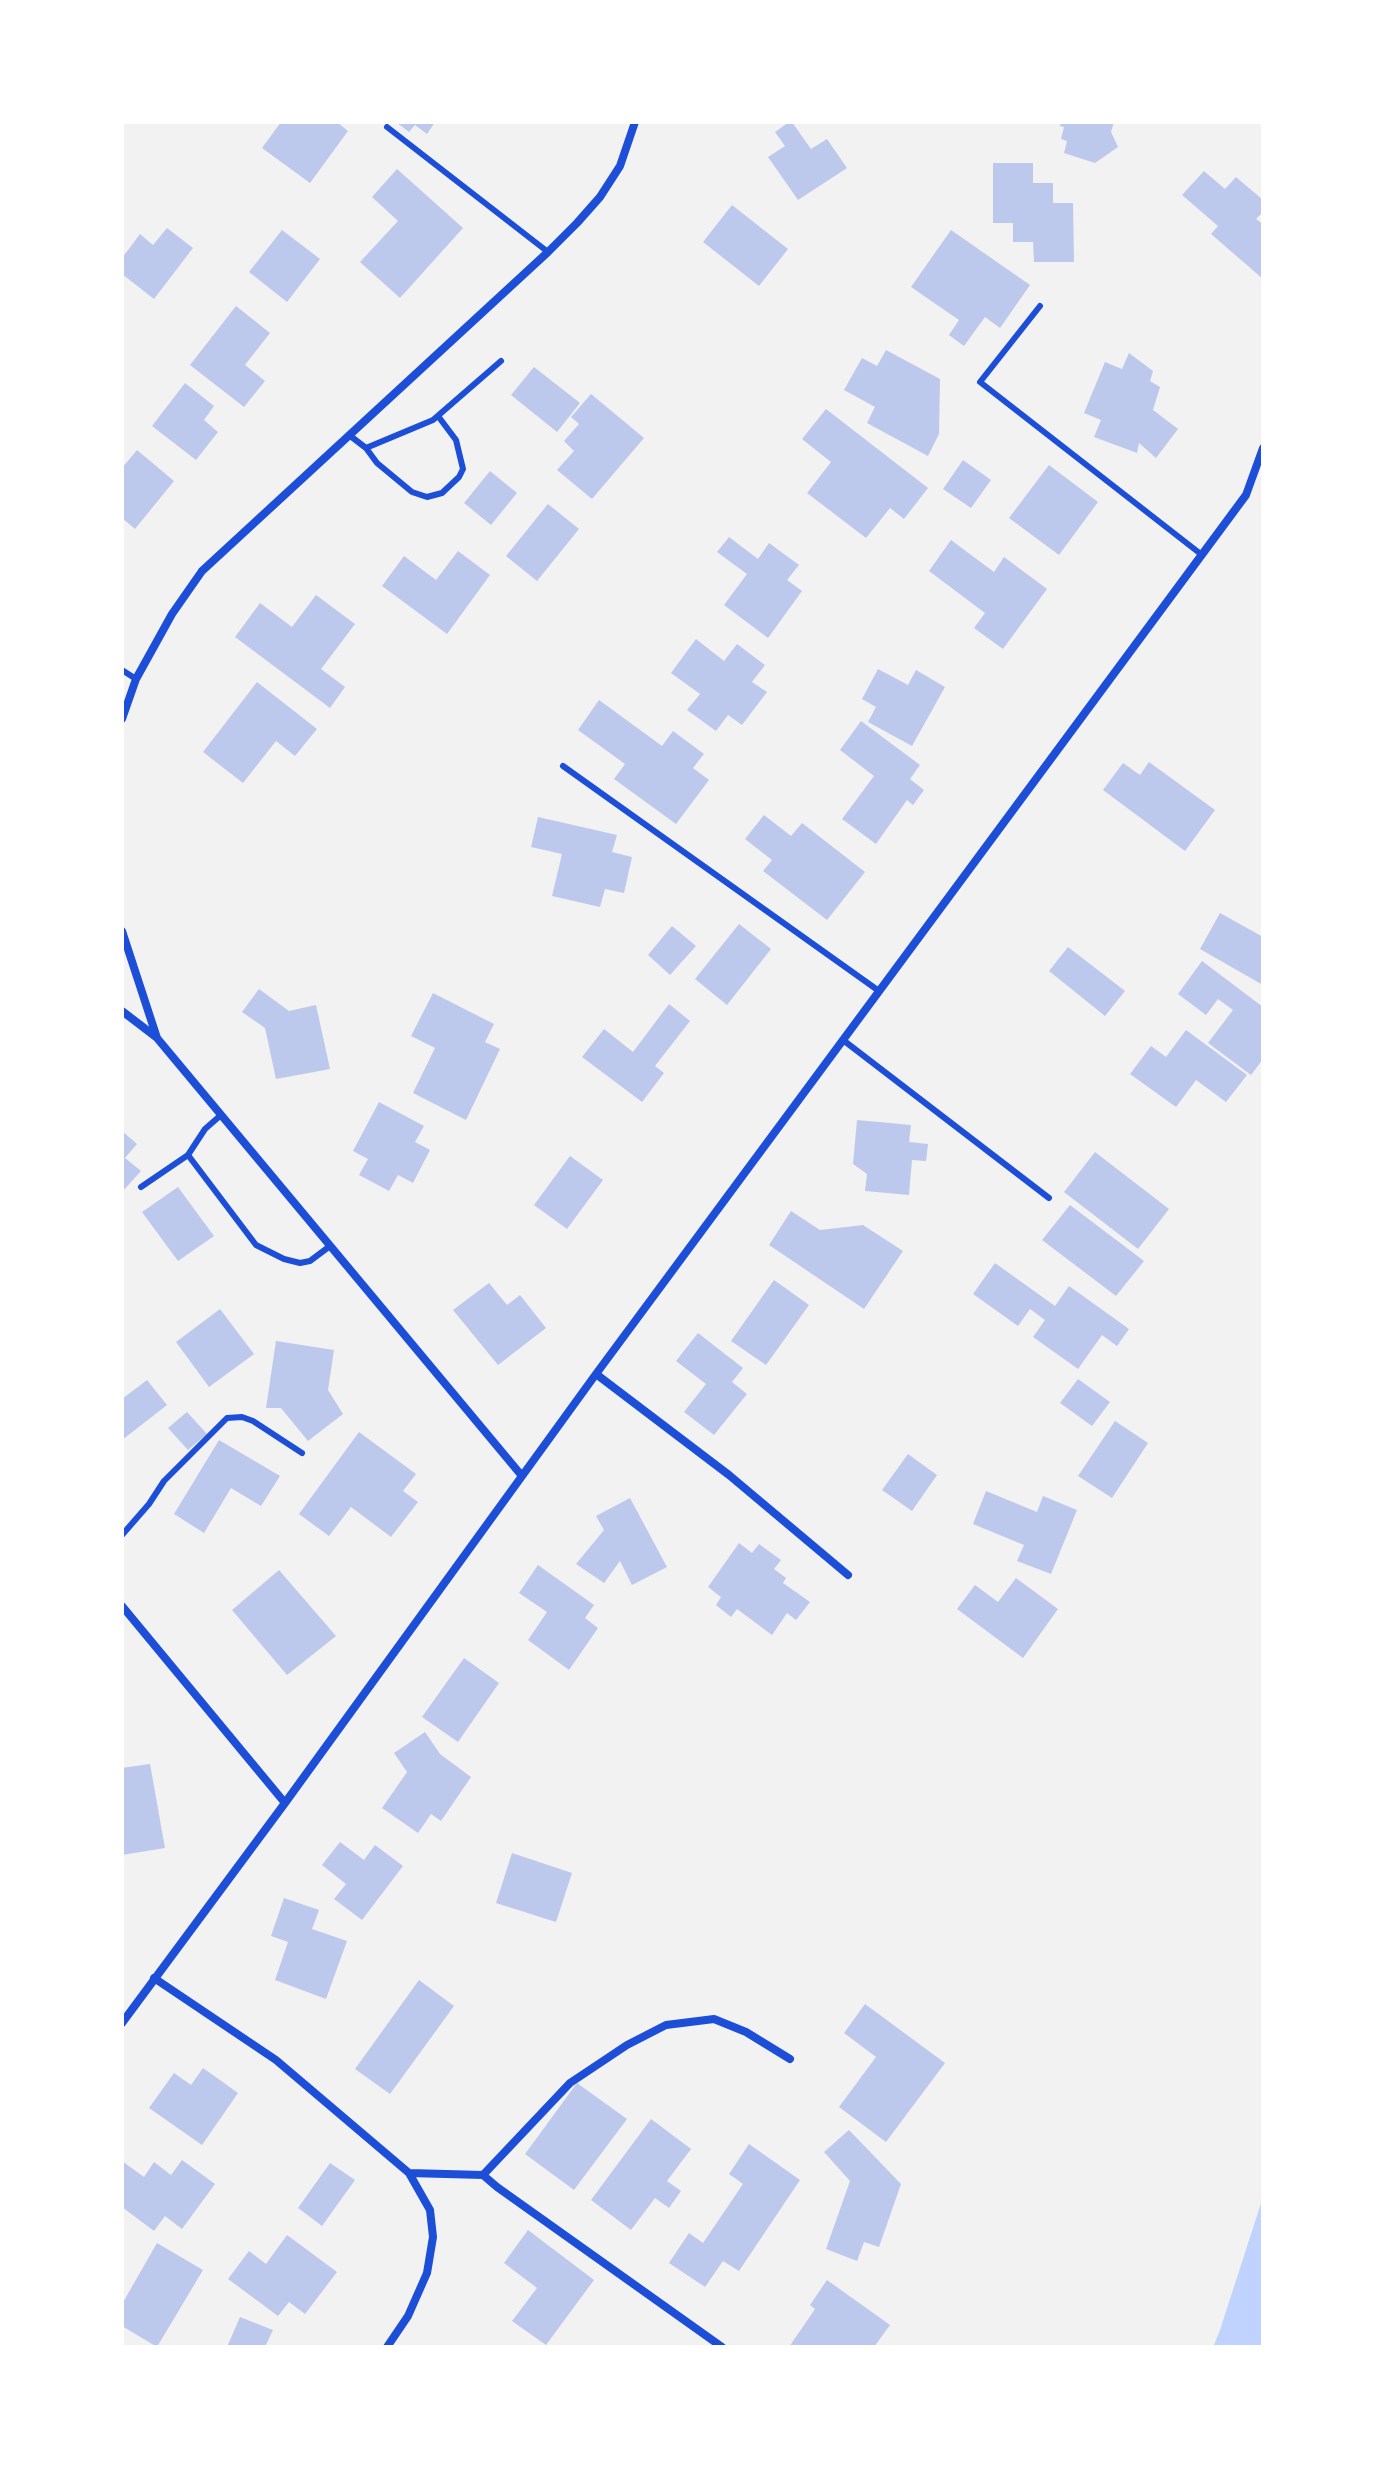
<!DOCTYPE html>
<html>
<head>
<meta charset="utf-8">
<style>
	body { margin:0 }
	#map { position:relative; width:1385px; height:2469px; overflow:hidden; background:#f2f2f2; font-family:"Nunito Sans",sans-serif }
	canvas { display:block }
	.frame { position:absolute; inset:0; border:124px solid #fff; pointer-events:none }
</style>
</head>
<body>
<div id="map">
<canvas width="1385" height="2469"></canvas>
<div class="frame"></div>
</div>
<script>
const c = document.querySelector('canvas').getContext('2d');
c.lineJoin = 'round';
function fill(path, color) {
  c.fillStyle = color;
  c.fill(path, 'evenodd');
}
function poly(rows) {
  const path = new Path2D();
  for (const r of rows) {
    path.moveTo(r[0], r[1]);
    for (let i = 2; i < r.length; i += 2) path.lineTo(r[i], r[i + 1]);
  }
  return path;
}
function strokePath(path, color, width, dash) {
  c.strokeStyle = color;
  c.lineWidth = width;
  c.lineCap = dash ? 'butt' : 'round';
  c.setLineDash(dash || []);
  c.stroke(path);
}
fill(poly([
	[1263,2197,1263,2347,1213,2347,1219,2333]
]), '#bfd3fe');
fill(poly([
	[281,122,300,122,303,124,305,122,337,122,348,131,310,183,262,148],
	[396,122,435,122,427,134,415,125,409,132],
	[789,122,792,122,811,149,827,139,847,168,798,200,768,157,785,146,775,132],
	[1061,122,1114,122,1111,132,1118,147,1095,163,1064,153,1067,141,1061,139,1064,127,1060,126],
	[993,163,1033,163,1033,183,1053,183,1053,203,1073,203,1074,262,1034,262,1033,242,1013,242,1013,223,993,223],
	[397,169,463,228,400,298,360,262,398,221,372,197],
	[1204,171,1225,189,1236,177,1263,200,1263,212,1256,219,1263,224,1263,279,1211,234,1218,226,1182,195],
	[732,205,788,249,759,286,703,242],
	[167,228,193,248,154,299,122,274,122,258,140,234,153,245],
	[282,230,320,259,287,302,249,272],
	[951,230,1030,285,1000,328,985,317,964,346,949,335,959,320,911,287],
	[236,306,270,333,245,365,265,381,244,407,190,365],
	[886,350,940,379,939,434,928,456,867,423,875,407,844,390,862,358,877,366],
	[1129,353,1153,371,1150,381,1160,387,1153,410,1178,429,1156,458,1139,443,1137,453,1094,437,1101,420,1084,413,1105,362,1122,369],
	[534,367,580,403,557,432,511,395],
	[185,383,214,406,204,420,218,432,196,460,152,426],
	[591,394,644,438,592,499,557,470,574,451,564,441,579,424,571,417],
	[826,409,928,488,904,519,890,508,866,538,807,493,831,462,802,439],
	[137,450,174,481,135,529,122,518,122,468],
	[963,460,991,480,971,508,943,489],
	[1049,465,1098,502,1059,555,1009,518],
	[490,471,517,493,491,525,464,503],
	[548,504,579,529,537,581,506,556],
	[729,537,758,559,769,543,799,565,787,580,802,591,768,638,724,605,747,574,717,552],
	[951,540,994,572,1004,557,1047,589,1003,649,974,628,985,613,929,571],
	[458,551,490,575,447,634,382,586,404,556,436,580],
	[316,595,355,624,321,669,345,687,330,708,235,637,260,603,292,627],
	[696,639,724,661,737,644,765,665,752,682,767,692,742,725,728,715,716,731,687,710,700,694,671,673],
	[878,669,908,685,916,670,945,687,912,746,868,722,876,707,862,699],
	[257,682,317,729,295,756,276,741,243,783,203,752],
	[599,700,662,746,673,731,704,754,693,768,709,780,676,824,614,779,625,764,578,730],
	[861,721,920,765,910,779,924,790,913,805,907,800,876,844,842,819,874,776,840,750],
	[1149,762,1215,810,1185,851,1103,790,1123,763,1140,775],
	[764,815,791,836,802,823,865,872,827,920,763,871,772,860,745,839],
	[538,817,617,835,612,852,632,857,624,893,605,889,600,907,552,896,562,854,531,847],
	[1220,913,1263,937,1263,985,1200,949],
	[739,924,771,949,727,1005,695,979],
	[672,926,696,946,670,975,648,955],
	[1068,947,1125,991,1105,1016,1049,971],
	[1202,961,1263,1007,1263,1059,1251,1075,1208,1043,1233,1010,1218,999,1206,1015,1178,994],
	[259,989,289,1011,316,1005,330,1069,276,1079,265,1028,242,1012],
	[433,993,494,1024,485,1042,500,1049,466,1120,413,1093,435,1048,411,1036],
	[669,1004,690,1021,655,1066,664,1073,642,1102,582,1057,604,1029,633,1052],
	[1186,1030,1247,1075,1226,1102,1196,1080,1176,1107,1130,1074,1151,1046,1166,1057],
	[379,1102,424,1126,415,1142,430,1150,413,1183,398,1175,389,1191,359,1175,368,1159,353,1151],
	[857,1120,911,1125,909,1142,928,1144,926,1161,912,1160,909,1195,865,1191,867,1174,853,1164],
	[122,1131,137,1144,125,1158,141,1171,122,1192],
	[1095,1152,1169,1209,1138,1249,1064,1192],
	[570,1156,603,1180,567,1229,534,1205],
	[178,1187,214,1236,178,1261,142,1212],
	[1070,1205,1144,1261,1116,1296,1042,1240],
	[791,1211,820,1230,863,1225,903,1251,864,1309,769,1245],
	[995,1263,1055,1306,1069,1286,1129,1329,1117,1346,1102,1335,1078,1369,1033,1337,1045,1320,1030,1309,1018,1326,973,1294],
	[774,1280,809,1305,766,1365,731,1341],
	[489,1283,507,1305,520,1295,546,1328,498,1365,453,1310],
	[220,1309,254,1354,209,1387,176,1342],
	[698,1333,743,1368,732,1382,747,1394,714,1435,684,1412,706,1384,676,1361],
	[276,1341,334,1350,328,1390,343,1414,308,1441,281,1408,266,1408],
	[1078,1379,1110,1402,1092,1426,1060,1403],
	[147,1380,167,1405,122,1440,122,1399],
	[187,1412,207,1434,188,1450,168,1428],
	[1115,1421,1148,1443,1112,1498,1078,1476],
	[359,1432,416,1474,403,1491,418,1502,391,1537,351,1507,329,1536,299,1514],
	[219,1440,280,1476,261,1506,231,1488,204,1533,174,1514],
	[908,1454,937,1475,912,1511,882,1490],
	[986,1491,1037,1512,1043,1496,1077,1510,1051,1574,1017,1561,1024,1545,973,1524],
	[630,1498,667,1567,632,1585,620,1561,604,1583,576,1564,604,1530,596,1516],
	[739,1543,752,1553,759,1544,781,1560,774,1569,786,1578,783,1583,810,1602,796,1620,787,1613,772,1635,737,1609,731,1617,716,1605,721,1597,708,1587],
	[538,1565,594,1605,585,1618,598,1628,569,1670,528,1640,547,1612,519,1593],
	[279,1570,336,1636,287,1675,232,1610],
	[1016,1578,1058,1609,1023,1658,957,1609,975,1585,998,1602],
	[464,1658,499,1683,458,1742,422,1717],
	[425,1732,440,1754,471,1777,441,1821,431,1814,418,1833,382,1808,407,1772,394,1753],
	[150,1764,165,1848,122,1855,122,1768],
	[340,1842,364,1860,375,1845,403,1866,362,1920,334,1899,346,1884,322,1865],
	[512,1853,572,1873,556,1922,496,1903],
	[284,1898,319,1910,312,1929,347,1941,326,1999,275,1980,288,1942,271,1936],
	[419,1980,454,2006,390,2094,355,2069],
	[865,2004,945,2063,886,2142,839,2107,876,2057,844,2033],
	[203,2068,238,2093,202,2145,149,2108,174,2073,191,2085],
	[577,2083,627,2119,574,2190,525,2154],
	[651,2119,691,2149,667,2181,681,2191,669,2208,655,2198,631,2230,591,2200],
	[849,2130,901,2184,879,2247,864,2242,857,2261,826,2249,850,2181,824,2152],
	[749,2144,800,2180,739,2271,723,2261,705,2287,669,2263,689,2233,703,2243,743,2184,729,2174],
	[182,2160,215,2184,182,2229,165,2216,154,2231,122,2207,122,2161,144,2177,154,2162,171,2175],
	[330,2163,355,2180,322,2226,298,2208],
	[528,2230,594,2280,546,2345,512,2321,537,2288,504,2263],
	[287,2235,337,2272,305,2314,289,2302,278,2316,228,2279,249,2251,266,2264],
	[157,2243,203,2270,157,2347,122,2326,122,2304],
	[827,2280,890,2325,874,2347,789,2347,815,2309,810,2305],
	[240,2317,273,2330,265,2347,227,2347]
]), '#bdc9ec');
strokePath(poly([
	[387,127,548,252],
	[1040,306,980,382,1202,555],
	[349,435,366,448,433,420,501,361],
	[366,448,377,463,412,492,427,497,442,493,459,477,463,469,456,440,438,416],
	[122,670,136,679],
	[563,766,879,991],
	[843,1040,1049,1198],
	[221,1115,205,1129,188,1155,256,1245,284,1259,300,1263,310,1261,330,1246],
	[141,1187,188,1155],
	[122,1535,149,1504,164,1481,227,1418,242,1417,253,1421,302,1453]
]), '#1d4ed8', 6);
strokePath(poly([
	[122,719,136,679,172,614,202,571,548,252,577,223,600,197,620,166,635,122],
	[122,931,157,1038,522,1476],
	[122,1011,156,1037],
	[596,1374,729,1475,848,1575],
	[122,1606,285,1803],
	[154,1978,276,2060,409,2173,483,2175,497,2187,722,2347],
	[122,2023,285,1803,596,1374,1246,495,1263,448],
	[483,2175,570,2083,627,2045,666,2025,714,2019,746,2032,790,2059],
	[387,2347,408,2316,427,2273,433,2237,430,2210,409,2173]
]), '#1d4ed8', 8);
</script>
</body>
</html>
